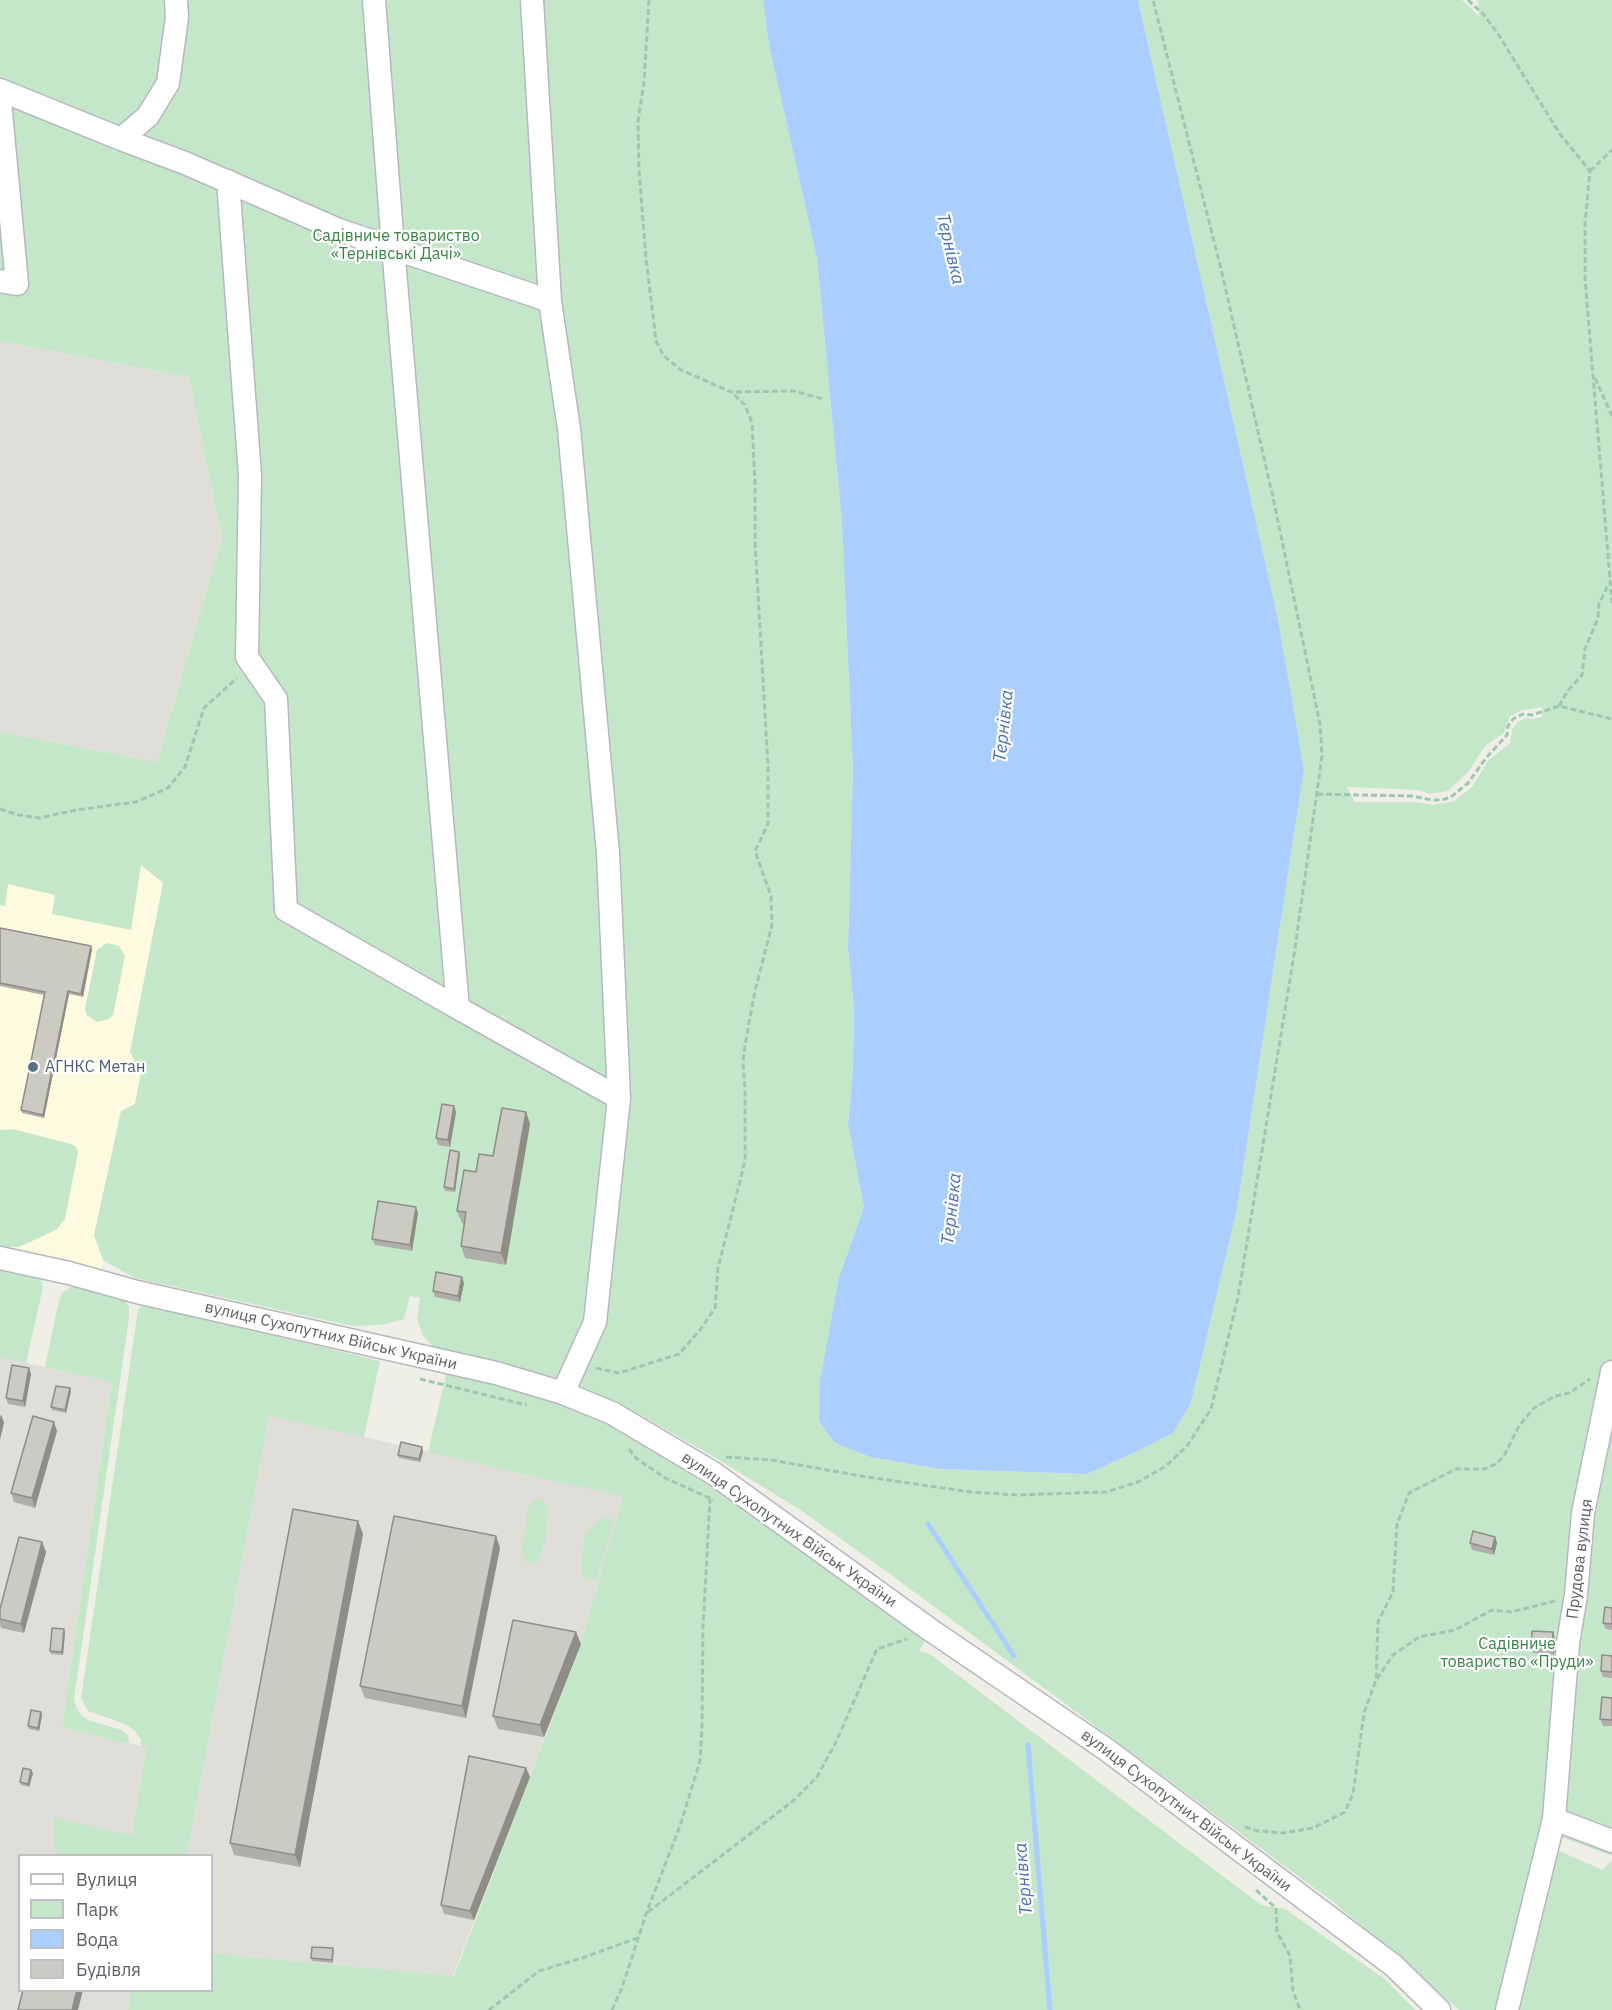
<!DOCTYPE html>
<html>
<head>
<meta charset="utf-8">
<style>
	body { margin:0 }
	#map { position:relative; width:1612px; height:2010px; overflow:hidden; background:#f0efe7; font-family:"IBM Plex Sans",sans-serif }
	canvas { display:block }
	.legend { position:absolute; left:18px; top:1854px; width:195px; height:138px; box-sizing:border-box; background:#fff; border:2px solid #bfc0c2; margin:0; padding:8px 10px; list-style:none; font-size:18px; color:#5e6167 }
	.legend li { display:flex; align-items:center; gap:12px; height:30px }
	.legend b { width:30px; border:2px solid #bfc0c2 }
</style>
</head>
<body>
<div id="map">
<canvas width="1612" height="2010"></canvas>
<ul class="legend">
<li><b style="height:8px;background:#fff"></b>Вулиця</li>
<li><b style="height:16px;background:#c5e7c9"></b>Парк</li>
<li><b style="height:16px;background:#aacefd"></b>Вода</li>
<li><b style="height:16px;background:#cbcac3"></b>Будівля</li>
</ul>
</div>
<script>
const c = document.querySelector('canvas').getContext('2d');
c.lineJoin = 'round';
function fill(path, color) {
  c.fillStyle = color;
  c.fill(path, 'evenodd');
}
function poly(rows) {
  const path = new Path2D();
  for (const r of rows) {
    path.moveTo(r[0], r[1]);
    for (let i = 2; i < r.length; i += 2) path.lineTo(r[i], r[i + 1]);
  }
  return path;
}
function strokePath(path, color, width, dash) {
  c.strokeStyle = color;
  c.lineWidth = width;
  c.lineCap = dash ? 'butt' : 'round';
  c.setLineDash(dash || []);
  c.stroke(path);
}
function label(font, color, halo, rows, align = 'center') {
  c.font = font + ' "IBM Plex Sans",sans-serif';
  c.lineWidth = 4.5;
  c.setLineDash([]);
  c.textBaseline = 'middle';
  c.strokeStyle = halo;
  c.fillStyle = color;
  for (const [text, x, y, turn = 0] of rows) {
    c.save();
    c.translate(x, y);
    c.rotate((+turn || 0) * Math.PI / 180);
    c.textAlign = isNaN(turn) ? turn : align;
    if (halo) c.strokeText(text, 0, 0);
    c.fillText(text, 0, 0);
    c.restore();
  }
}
fill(poly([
	[0,834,142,865,177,894,101,1270,0,1246]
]), '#fdfadf');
fill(poly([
	[0,341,189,377,222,538,157,762,0,732],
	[0,1357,112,1382,62,1727,147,1747,140,1855,20,1856,20,1990,132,1991,128,2010,0,2010],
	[269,1415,624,1497,581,1644,453,1976,212,1953,212,1856,187,1856]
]), '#dfded9');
fill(poly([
	[0,0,763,0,769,45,817,258,842,523,853,771,848,949,854,1009,853,1070,848,1124,864,1207,839,1279,819,1421,835,1443,870,1457,940,1469,1087,1474,1140,1450,1173,1433,1191,1403,1237,1209,1304,769,1278,619,1138,0,1462,0,1479,16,1478,2,1476,0,1612,0,1612,1856,1559,1836,1500,2010,1459,2010,1336,1904,894,1577,802,1511,716,1458,619,1403,561,1379,433,1347,423,1335,417,1320,420,1298,410,1296,404,1319,381,1325,352,1326,135,1278,103,1260,94,1235,121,1111,135,1104,141,1073,130,1052,163,883,141,865,131,930,52,914,55,895,8,884,5,906,0,905,0,732,157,762,222,538,189,377,0,341],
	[1542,707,1542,717,1533,719,1525,718,1517,723,1512,730,1510,743,1488,761,1472,787,1454,801,1433,805,1414,802,1355,802,1347,787,1418,790,1429,794,1448,791,1469,771,1485,746,1504,733,1510,716,1523,710],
	[107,943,119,946,125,956,113,1015,109,1019,97,1022,87,1015,85,1009,97,950],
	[13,1129,71,1144,76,1147,78,1153,65,1219,57,1229,41,1237,19,1247,6,1247,0,1246,0,1130],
	[0,1268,37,1276,42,1283,43,1287,26,1363,0,1357],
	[79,1286,125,1300,129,1307,129,1318,74,1699,77,1709,82,1716,88,1720,121,1730,127,1734,130,1744,62,1727,112,1382,45,1367,59,1300,63,1292,71,1287],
	[143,1304,380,1361,364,1437,269,1416,187,1855,55,1855,54,1818,132,1835,141,1784,147,1747,141,1746,141,1740,134,1730,125,1724,88,1711,81,1698,138,1310],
	[447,1371,493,1380,608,1421,692,1471,926,1638,919,1651,930,1654,1261,1905,1285,1909,1386,1980,1415,2010,128,2010,131,1996,128,1991,212,1990,212,1953,454,1976,581,1644,623,1497,428,1452],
	[534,1499,543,1499,548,1507,546,1538,538,1562,534,1564,527,1563,524,1560,522,1545,527,1523,527,1511],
	[609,1517,613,1524,597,1578,595,1581,587,1580,581,1572,584,1538,586,1532,603,1517],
	[1550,1847,1603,1870,1612,1859,1612,2010,1516,2010]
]), '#c5e7c9');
fill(poly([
	[763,0,1138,0,1278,619,1304,769,1237,1209,1191,1403,1173,1433,1140,1450,1087,1474,940,1469,870,1457,835,1443,819,1421,820,1381,839,1278,864,1207,848,1124,853,1070,854,1009,848,949,853,771,842,523,817,258,769,45]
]), '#aacefd');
strokePath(poly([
	[928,1524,1014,1656],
	[1028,1745,1050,2010]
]), '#aacefd', 5);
const minor = poly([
	[374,0,393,247,458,1008,619,1098],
	[532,0,550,301,569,429,608,853,619,1098,595,1322,563,1393],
	[0,90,121,139,185,163,339,230,550,301],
	[0,101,17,284,0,281],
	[121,139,148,116,168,83,177,17,176,0],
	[228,181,250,475,247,657,276,699,286,910,458,1008],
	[0,1258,69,1273,137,1292,496,1373,563,1393,612,1413,713,1473,929,1629,1107,1750,1394,1966,1439,2010],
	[1554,1819,1612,1841],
	[1507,2010,1554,1819,1568,1643,1576,1595,1583,1513,1612,1372]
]);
strokePath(minor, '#b7b8bd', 25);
strokePath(poly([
	[649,0,644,82,638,121,639,171,646,258,656,341,664,356,681,370,731,392,794,391,823,399],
	[1468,0,1484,15,1498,34,1560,134,1590,171,1585,224,1585,279,1612,603],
	[1590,171,1612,150],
	[1595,378,1612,416],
	[1559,706,1567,692,1582,675,1585,649,1598,618,1599,604,1609,583],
	[1317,794,1412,796,1432,800,1442,800,1451,797,1468,783,1486,758,1507,735,1508,726,1513,719,1523,714,1532,715,1559,706,1612,719],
	[0,809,19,815,39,818,76,810,136,802,168,788,185,767,204,708,237,678],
	[596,1368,619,1373,679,1354,700,1330,715,1308,718,1268,745,1161,745,1089,743,1063,745,1045,755,991,772,925,771,896,755,851,768,824,768,766,755,542,755,483,752,423,745,405,731,392],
	[420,1379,527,1405],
	[629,1449,636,1458,665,1478,714,1500],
	[726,1457,771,1460,867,1477,971,1492,1017,1495,1106,1492,1138,1482,1166,1466,1187,1446,1211,1409,1238,1297,1294,955,1322,756,1320,724,1274,502,1222,273,1153,0],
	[1377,1679,1393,1655,1419,1637,1455,1630,1492,1610,1511,1612,1555,1601],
	[1245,1827,1258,1831,1283,1833,1313,1828,1345,1812,1353,1794,1364,1713,1376,1680,1378,1622,1393,1592,1397,1524,1409,1493,1456,1469,1484,1469,1496,1464,1504,1456,1519,1426,1534,1408,1555,1396,1569,1393,1590,1379],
	[1256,1890,1276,1908,1277,1932,1290,1956,1293,1991,1300,2010],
	[648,1912,793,1801,817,1777,836,1742,877,1649,907,1639],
	[489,2010,539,1971,582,1958,640,1937],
	[612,2010,622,1988,646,1914,680,1826,700,1761,702,1726,703,1627,710,1499]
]), '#9ec7af', 3, [6, 3]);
strokePath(minor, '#fff', 22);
fill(poly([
	[0,928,92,949,83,997,69,994,44,1118,22,1113,21,1110,44,995,0,986],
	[456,1112,450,1147,438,1145,436,1138],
	[526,1112,530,1124,506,1265,465,1258,461,1246,465,1224,462,1223,457,1211,476,1172,493,1156],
	[460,1155,455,1192,445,1191,444,1187],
	[418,1213,412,1251,375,1245,372,1239],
	[464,1283,460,1302,435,1297,433,1291],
	[31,1374,25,1407,8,1404,6,1398],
	[71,1391,66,1413,52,1410,51,1407],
	[57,1431,35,1508,14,1502,11,1493],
	[423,1451,420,1462,399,1458,398,1455],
	[358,1521,363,1534,300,1867,234,1855,230,1843],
	[1495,1537,1497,1543,1494,1555,1472,1550,1470,1543],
	[42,1542,46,1552,24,1633,1,1628,0,1625,0,1609],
	[500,1548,466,1718,365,1698,360,1686],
	[1612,1608,1612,1630,1606,1629,1603,1623],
	[65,1633,63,1655,51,1654,50,1651],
	[1555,1639,1554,1655,1533,1653,1531,1647],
	[581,1644,544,1737,498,1729,493,1716],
	[1612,1656,1612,1678,1603,1677,1601,1671],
	[1612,1698,1612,1726,1603,1726,1600,1719],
	[42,1715,39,1731,29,1729,28,1726],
	[526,1768,530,1777,474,1920,444,1914,441,1905],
	[33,1773,29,1787,21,1785,20,1782],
	[333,1948,334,1951,333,1963,312,1961,311,1958]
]), '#afaea8');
fill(poly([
	[91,946,92,949,83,997,81,994],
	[68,991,69,994,44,1118,43,1115],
	[454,1106,456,1112,450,1147,448,1140],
	[526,1112,530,1124,506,1265,501,1253],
	[459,1152,460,1155,455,1192,454,1189],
	[416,1207,418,1213,412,1251,410,1245],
	[462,1277,464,1283,460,1302,458,1296],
	[29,1368,31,1374,25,1407,23,1401],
	[70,1388,71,1391,66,1413,65,1410],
	[1,1414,4,1423,0,1440,0,1418],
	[54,1422,57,1431,35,1508,32,1498],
	[422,1447,423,1451,420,1462,419,1459],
	[358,1521,363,1534,300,1867,295,1855],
	[496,1536,500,1548,466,1718,462,1706],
	[1495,1537,1497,1543,1494,1555,1492,1549],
	[42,1542,46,1552,24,1633,21,1624],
	[64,1629,65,1633,63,1655,62,1652],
	[576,1632,581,1644,544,1737,540,1725],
	[1553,1632,1555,1639,1554,1655,1552,1648],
	[41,1712,42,1715,39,1731,38,1728],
	[526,1768,530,1777,474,1920,470,1911],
	[31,1770,33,1773,29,1787,28,1784],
	[77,1990,83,1990,78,2010,72,2010]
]), '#8e8d88');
const building = poly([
	[0,928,91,946,81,994,68,991,43,1115,21,1110,45,992,0,983,0,928],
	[442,1104,454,1106,448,1140,436,1138,442,1104],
	[502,1108,526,1112,501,1253,461,1246,466,1212,457,1211,464,1170,476,1172,479,1154,493,1156,502,1108],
	[450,1150,459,1152,454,1189,444,1187,450,1150],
	[378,1201,416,1207,410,1245,372,1239,378,1201],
	[436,1272,462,1277,458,1296,433,1291,436,1272],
	[12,1365,29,1368,23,1401,6,1398,12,1365],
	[56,1386,70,1388,65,1410,51,1407,56,1386],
	[33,1416,54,1422,32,1498,11,1493,33,1416],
	[401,1442,422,1447,419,1459,398,1455,401,1442],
	[293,1509,358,1521,295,1855,230,1843,293,1509],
	[394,1516,496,1536,462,1706,360,1686,394,1516],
	[1473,1531,1495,1537,1492,1549,1470,1543,1473,1531],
	[19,1537,42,1542,21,1624,0,1619,0,1609,19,1537],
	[1605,1607,1612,1608,1612,1624,1603,1623,1605,1607],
	[513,1620,576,1632,540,1725,493,1716,513,1620],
	[52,1628,64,1629,62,1652,50,1651,52,1628],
	[1532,1631,1553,1632,1552,1648,1531,1647,1532,1631],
	[1602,1655,1612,1656,1612,1672,1601,1671,1602,1655],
	[1602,1697,1612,1698,1612,1720,1600,1719,1602,1697],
	[31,1710,41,1712,38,1728,28,1726,31,1710],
	[469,1756,526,1768,470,1911,441,1905,469,1756],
	[23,1768,31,1770,28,1784,20,1782,23,1768],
	[312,1947,333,1948,332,1960,311,1958,312,1947],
	[23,1990,77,1990,72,2010,18,2010,23,1990]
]);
fill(building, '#cbcac3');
strokePath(building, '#8e8d88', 1.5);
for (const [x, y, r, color] of [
	[33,1067,6,"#5c6f8a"]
]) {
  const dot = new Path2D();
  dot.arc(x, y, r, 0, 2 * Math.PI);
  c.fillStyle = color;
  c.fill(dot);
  strokePath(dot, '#fff', 2);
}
label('16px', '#388545', '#fff', [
	["Садівниче товариство",396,236],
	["«Тернівські Дачі»",396,254],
	["Садівниче",1517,1644],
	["товариство «Пруди»",1517,1662]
]);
label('16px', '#4e5e75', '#fff', [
	["АГНКС Метан",45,1067]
], 'left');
label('16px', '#5e6167', '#fff', [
	["вулиця Сухопутних Військ України",331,1336,13],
	["вулиця Сухопутних Військ України",789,1530,35],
	["Прудова вулиця",1580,1559,-83],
	["вулиця Сухопутних Військ України",1186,1811,37]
]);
label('italic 18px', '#4971b9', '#fff', [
	["Тернівка",950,249,77],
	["Тернівка",1004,726,-84],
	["Тернівка",952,1209,-84],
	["Тернівка",1024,1879,-95]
]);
</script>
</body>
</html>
